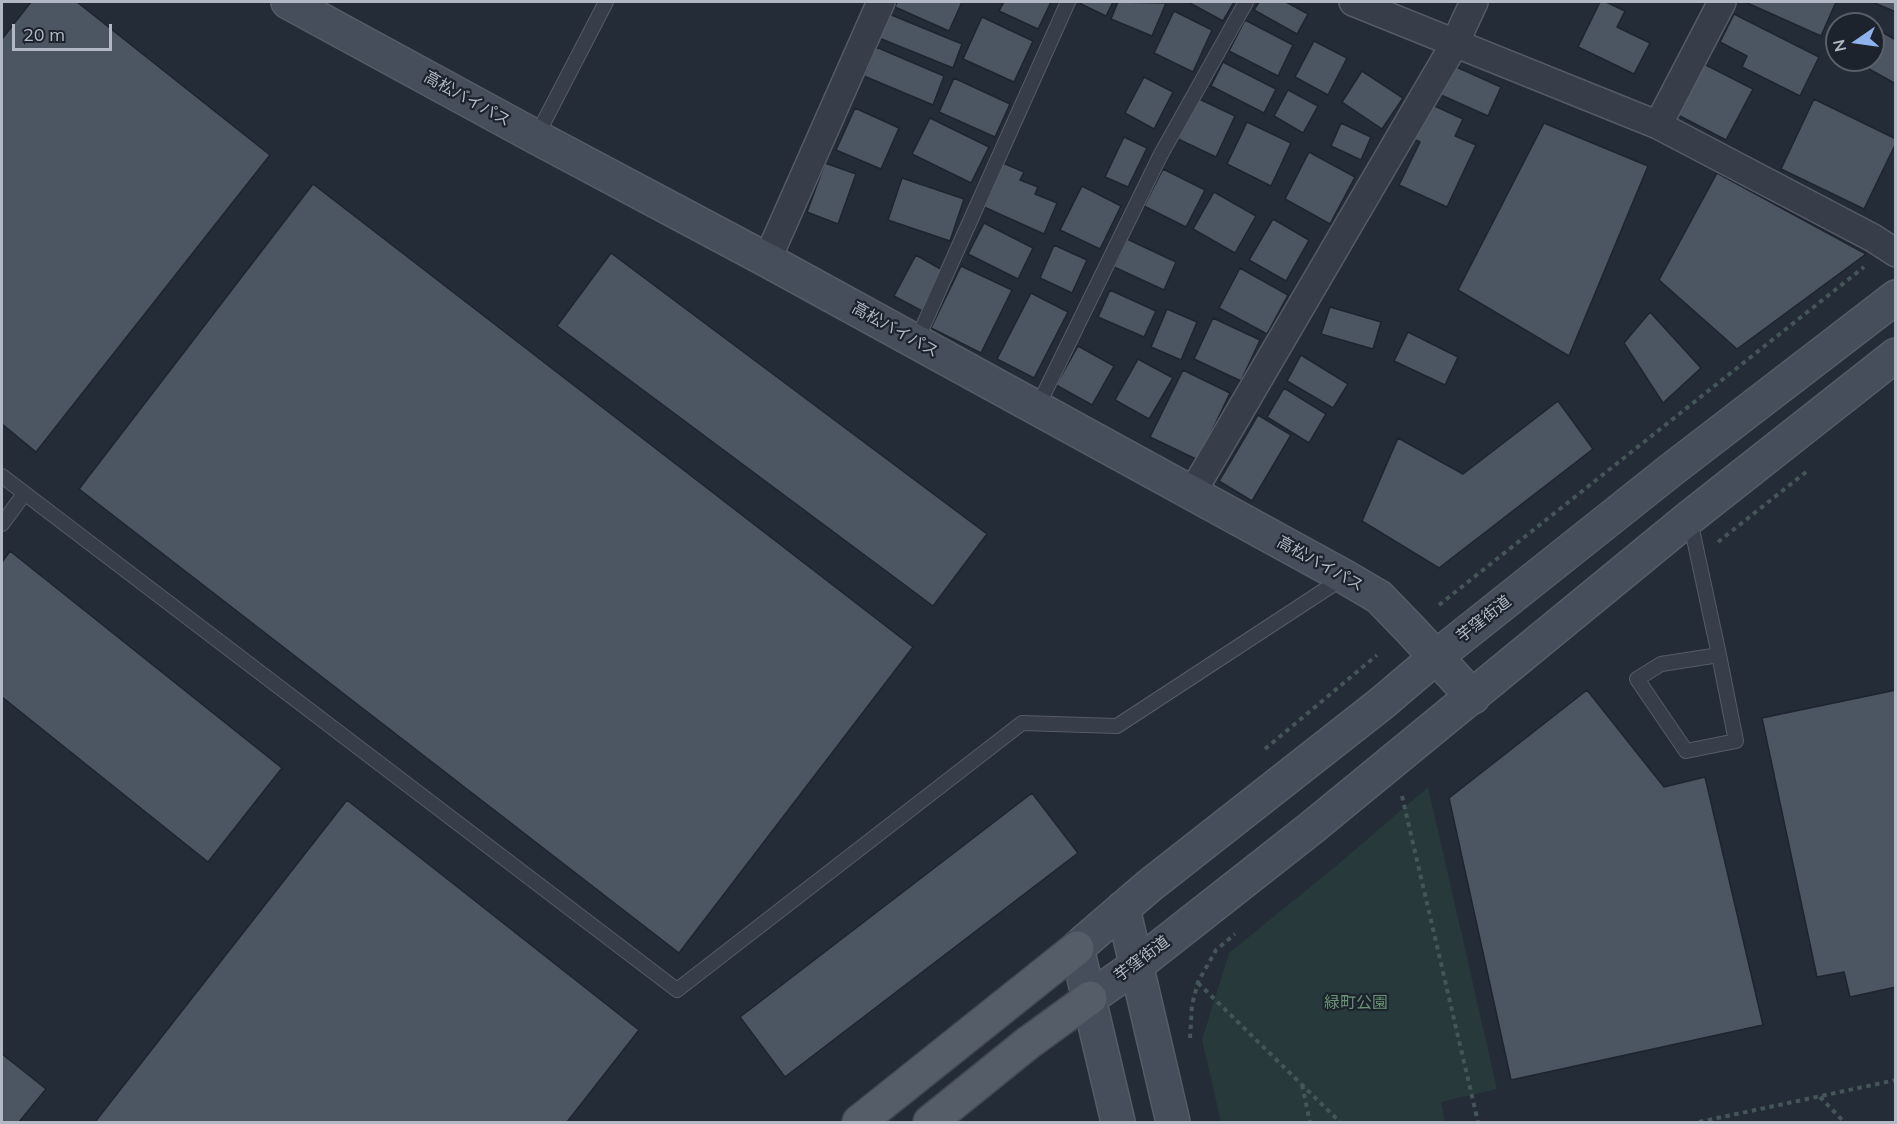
<!DOCTYPE html>
<html>
<head>
<meta charset="utf-8">
<style>
	body { margin:0 }
	#map { position:relative; width:1897px; height:1124px; overflow:hidden; background:#242c38; font-family:Mulish,sans-serif }
	canvas { display:block }
	.frame { position:absolute; inset:0; border:3px solid #b2b9c4; pointer-events:none }
	.north { position:absolute; left:1825px; top:12px; width:60px; height:60px; box-sizing:border-box; background:#1c232d; border:2px solid #585f69; border-radius:50%; rotate:257deg; font-size:16px; font-weight:700; line-height:24px; text-align:center; color:#b2b9c4 }
	.north::after { content:''; display:block; margin:auto; width:21px; height:27px; background:#8eb2ee; clip-path:polygon(50% 0,100% 100%,50% 72%,0 100%) }
	.scale { position:absolute; left:12px; top:24px; width:100px; height:27px; box-sizing:border-box; border:3px solid #b2b9c4; border-top:0; padding-left:8px; font-size:18px; line-height:21px; white-space:nowrap; color:#b2b9c4; -webkit-text-stroke:4px #1c232d; paint-order:stroke }
</style>
</head>
<body>
<div id="map">
<canvas width="1897" height="1124"></canvas>
<div class="frame"></div>
<div class="north">N</div>
<div class="scale">20 m</div>
</div>
<script>
const c = document.querySelector('canvas').getContext('2d');
c.lineJoin = 'round';
function fill(path, color) {
  c.fillStyle = color;
  c.fill(path, 'evenodd');
}
function poly(rows) {
  const path = new Path2D();
  for (const r of rows) {
    path.moveTo(r[0], r[1]);
    for (let i = 2; i < r.length; i += 2) path.lineTo(r[i], r[i + 1]);
  }
  return path;
}
function strokePath(path, color, width, dash) {
  c.strokeStyle = color;
  c.lineWidth = width;
  c.lineCap = dash ? 'butt' : 'round';
  c.setLineDash(dash || []);
  c.stroke(path);
}
function label(font, color, halo, rows, align = 'center') {
  c.font = font + ' Mulish,"Noto Sans JP",sans-serif';
  c.lineWidth = 4.5;
  c.setLineDash([]);
  c.textBaseline = 'middle';
  c.strokeStyle = halo;
  c.fillStyle = color;
  for (const [text, x, y, turn = 0] of rows) {
    c.save();
    c.translate(x, y);
    c.rotate((+turn || 0) * Math.PI / 180);
    c.textAlign = isNaN(turn) ? turn : align;
    if (halo) c.strokeText(text, 0, 0);
    c.fillText(text, 0, 0);
    c.restore();
  }
}
fill(poly([
	[1428,787,1497,1089,1441,1102,1445,1122,1221,1122,1202,1040,1229,953,1336,866]
]), '#27393a');
const building = poly([
	[31,2,77,2,270,155,36,452,2,424,2,39,31,2],
	[897,2,962,2,949,31,895,7,897,2],
	[1004,2,1051,2,1038,29,999,11,1004,2],
	[1082,2,1113,2,1106,16,1081,4,1082,2],
	[1118,2,1166,3,1152,36,1111,19,1118,2],
	[1188,2,1234,2,1223,21,1188,2],
	[1259,2,1286,2,1308,14,1297,34,1254,10,1259,2],
	[1600,2,1606,2,1625,11,1617,27,1650,43,1634,74,1578,47,1600,2],
	[1745,2,1836,2,1821,36,1745,2],
	[1872,2,1896,2,1896,12,1872,2],
	[1174,11,1212,30,1193,72,1154,53,1174,11],
	[889,14,962,44,953,68,879,38,889,14],
	[1734,14,1819,57,1800,96,1742,67,1747,56,1720,42,1734,14],
	[982,17,1033,41,1014,82,963,59,982,17],
	[1245,20,1293,45,1278,76,1229,51,1245,20],
	[1873,27,1896,40,1896,84,1853,60,1873,60,1873,27],
	[1314,41,1347,58,1328,95,1295,77,1314,41],
	[876,47,944,76,933,105,864,76,876,47],
	[1223,62,1276,89,1264,113,1211,86,1223,62],
	[1702,63,1753,89,1726,140,1676,114,1702,63],
	[1454,66,1501,87,1488,116,1441,95,1454,66],
	[1362,71,1403,98,1382,129,1342,102,1362,71],
	[1144,77,1173,92,1154,129,1125,113,1144,77],
	[954,78,1010,104,995,137,939,112,954,78],
	[1288,90,1318,106,1303,133,1274,116,1288,90],
	[1197,98,1235,116,1216,157,1178,139,1197,98],
	[1814,99,1896,139,1896,143,1864,209,1781,169,1814,99],
	[1426,102,1463,119,1455,136,1476,145,1447,207,1399,185,1420,142,1409,137,1426,102],
	[855,108,899,128,881,169,836,150,855,108],
	[930,118,989,147,971,183,912,154,930,118],
	[1247,122,1291,143,1271,186,1227,164,1247,122],
	[1341,123,1371,137,1361,160,1331,146,1341,123],
	[1544,123,1648,166,1569,356,1458,290,1544,123],
	[1124,137,1147,148,1128,187,1105,177,1124,137],
	[1309,152,1355,177,1330,224,1285,199,1309,152],
	[825,163,856,174,838,224,807,212,825,163],
	[1003,163,1024,172,1020,180,1038,187,1035,194,1057,203,1044,234,984,207,1003,163],
	[1163,169,1205,190,1186,227,1144,206,1163,169],
	[1717,173,1866,254,1737,349,1659,280,1717,173],
	[902,178,964,199,950,241,888,220,902,178],
	[313,184,913,647,679,953,79,489,313,184],
	[1082,186,1121,206,1100,249,1060,230,1082,186],
	[1214,192,1256,216,1235,253,1193,229,1214,192],
	[1273,219,1309,240,1286,281,1249,260,1273,219],
	[984,223,1033,248,1018,279,968,254,984,223],
	[1127,239,1176,262,1164,290,1114,267,1127,239],
	[1054,245,1087,260,1072,293,1040,278,1054,245],
	[611,253,987,534,933,606,557,326,611,253],
	[916,255,944,271,922,311,894,296,916,255],
	[961,266,1012,290,981,353,931,328,961,266],
	[1240,268,1288,295,1267,334,1219,308,1240,268],
	[1110,290,1156,311,1144,337,1098,317,1110,290],
	[1031,293,1068,312,1034,378,997,359,1031,293],
	[1330,307,1381,322,1373,349,1321,334,1330,307],
	[1167,309,1197,322,1181,360,1151,347,1167,309],
	[1650,312,1701,368,1663,403,1624,343,1650,312],
	[1213,318,1260,340,1241,381,1194,359,1213,318],
	[1408,332,1458,357,1445,385,1394,361,1408,332],
	[1078,346,1114,366,1092,405,1056,385,1078,346],
	[1301,355,1348,384,1333,408,1287,381,1301,355],
	[1138,359,1173,378,1149,419,1115,400,1138,359],
	[1183,370,1230,393,1198,460,1150,437,1183,370],
	[1284,388,1326,414,1309,443,1267,417,1284,388],
	[1558,401,1593,449,1439,568,1362,521,1398,438,1463,474,1558,401],
	[1258,415,1291,435,1252,501,1219,481,1258,415],
	[10,551,282,768,208,862,2,697,2,562,10,551],
	[1587,690,1664,787,1705,777,1763,1025,1511,1080,1449,798,1587,690],
	[1896,690,1896,987,1850,997,1844,972,1817,977,1762,718,1896,690],
	[1032,793,1078,853,785,1077,740,1017,1032,793],
	[347,800,639,1030,567,1122,95,1122,347,800],
	[2,1054,46,1089,19,1122,2,1122,2,1054]
]);
fill(building, '#4c5663');
strokePath(building, '#1e252f', 1.5);
const lane = poly([
	[536,137,606,2],
	[916,342,1068,2],
	[1037,408,1160,156,1246,2],
	[2,476,677,990,1022,723,1117,726,1343,578],
	[1690,520,1719,655,1736,741,1686,751,1637,679,1661,664,1719,655],
	[2,524,24,494]
]);
const street = poly([
	[1353,2,1658,125,1873,238,1896,253],
	[1658,125,1722,2],
	[767,260,881,2],
	[1192,493,1455,43,1474,2]
]);
const secondary = poly([
	[288,2,536,137,767,260,1345,577,1379,597,1410,629,1473,697],
	[1123,908,1173,1122],
	[1090,998,1137,965,1310,829,1689,518,1896,355],
	[1118,1122,1077,948,1149,886,1382,703,1436,657,1671,470,1896,297]
]);
const primary = poly([
	[859,1122,1077,948],
	[930,1122,1028,1043,1090,998]
]);
strokePath(lane, '#555c66', 16);
strokePath(street, '#555c66', 30);
strokePath(secondary, '#555c66', 36);
strokePath(primary, '#404751', 36);
strokePath(poly([
	[1718,542,1806,472],
	[1439,605,1864,267],
	[1265,749,1377,655],
	[1402,796,1478,1122],
	[1198,983,1340,1122],
	[1190,1038,1192,1005,1198,982,1216,950,1235,934],
	[1302,1085,1310,1122],
	[1820,1097,1844,1122],
	[1699,1122,1896,1080]
]), '#455658', 4, [4.5, 4.5]);
strokePath(lane, '#373e49', 14);
strokePath(street, '#373e49', 27);
strokePath(secondary, '#464e5b', 33);
strokePath(primary, '#555d68', 33);
label('16px', '#b2b9c4', '#1c232d', [
	["高松バイパス",467,99,29],
	["高松バイパス",895,330,29],
	["高松バイパス",1320,564,29],
	["芋窪街道",1484,619,-38],
	["芋窪街道",1142,959,-37]
]);
label('16px', '#6b9375', '#1c232d', [
	["緑町公園",1356,1003]
]);
</script>
</body>
</html>
